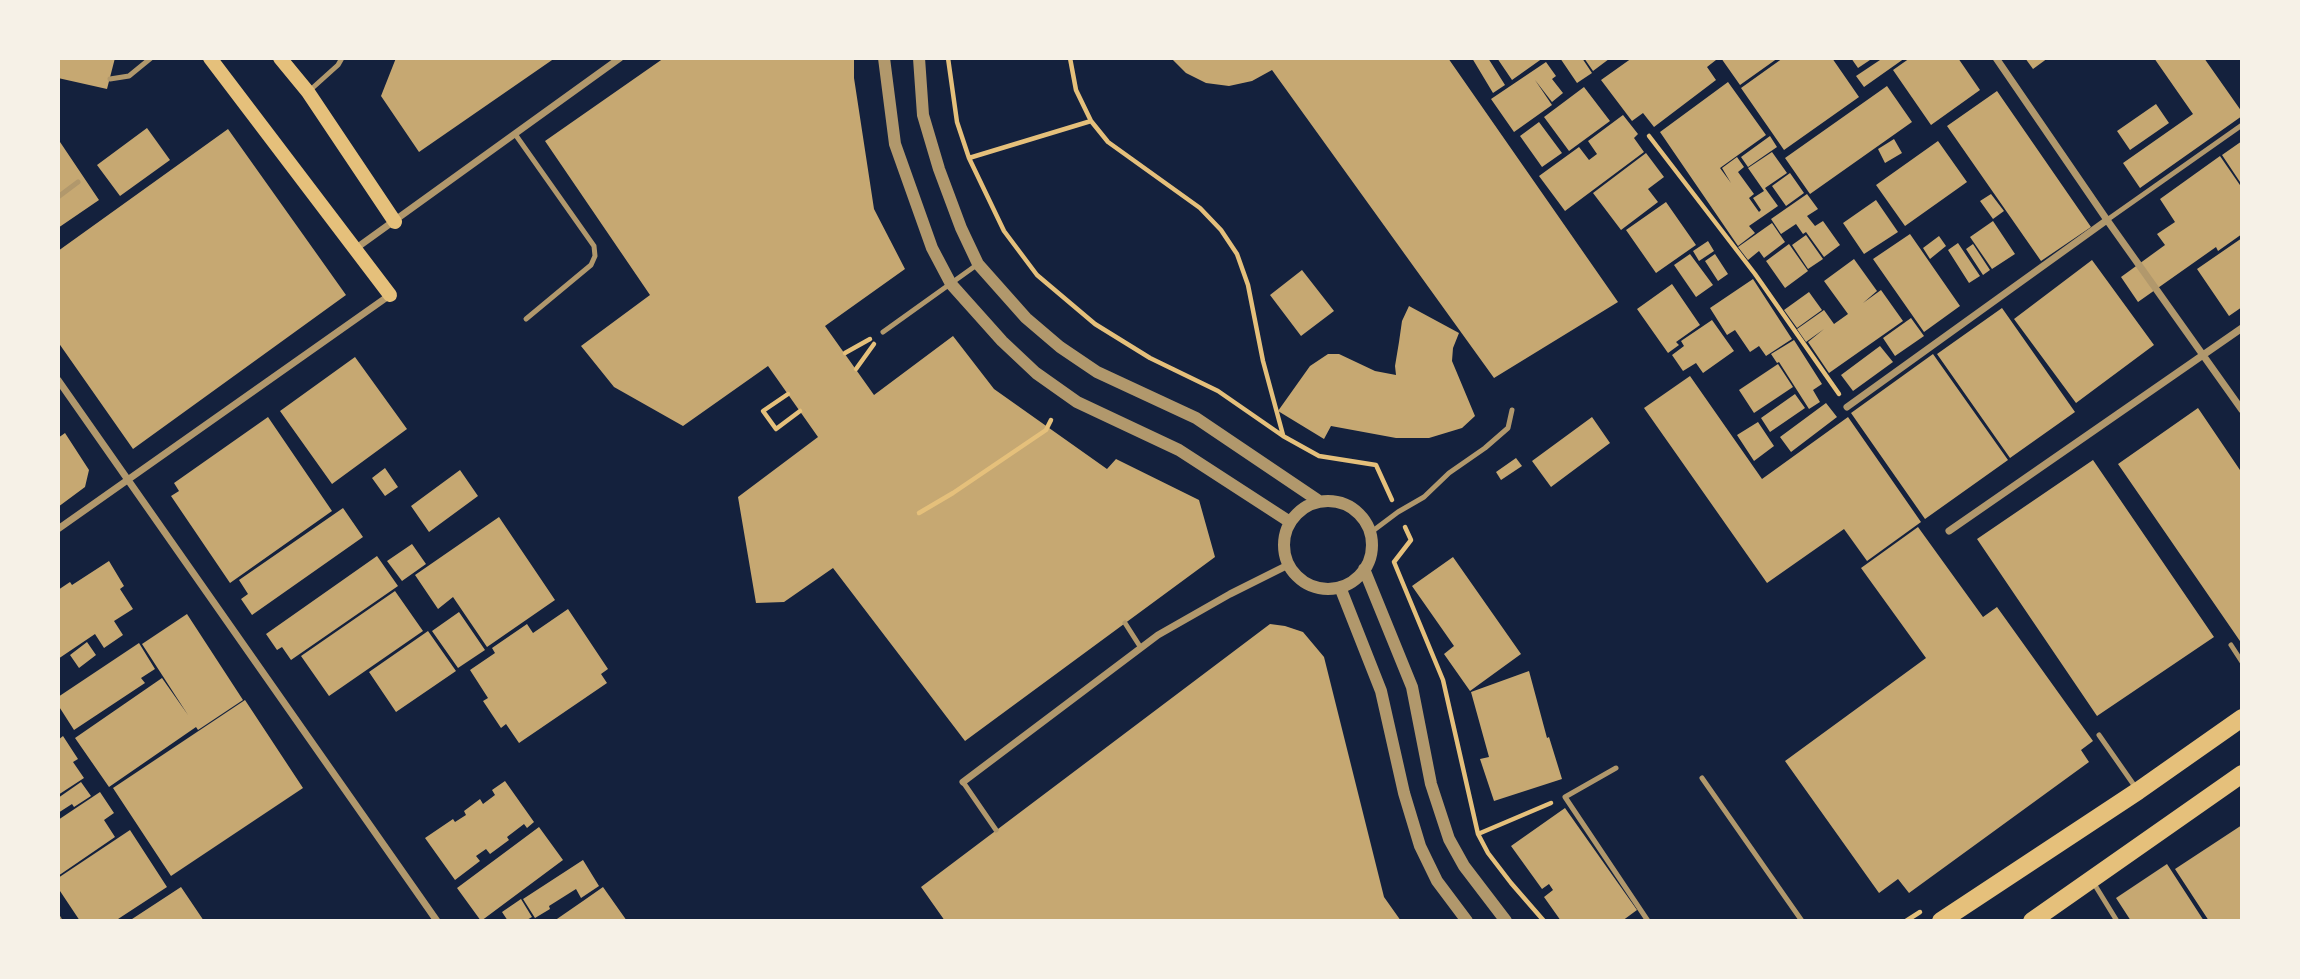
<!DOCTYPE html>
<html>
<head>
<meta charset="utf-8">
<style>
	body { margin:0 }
	#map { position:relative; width:2300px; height:979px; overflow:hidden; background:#14213d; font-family:"Archivo Narrow",sans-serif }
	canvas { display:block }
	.frame { position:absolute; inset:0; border:60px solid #f6f1e7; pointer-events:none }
</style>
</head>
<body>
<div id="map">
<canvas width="2300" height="979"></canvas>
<div class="frame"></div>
</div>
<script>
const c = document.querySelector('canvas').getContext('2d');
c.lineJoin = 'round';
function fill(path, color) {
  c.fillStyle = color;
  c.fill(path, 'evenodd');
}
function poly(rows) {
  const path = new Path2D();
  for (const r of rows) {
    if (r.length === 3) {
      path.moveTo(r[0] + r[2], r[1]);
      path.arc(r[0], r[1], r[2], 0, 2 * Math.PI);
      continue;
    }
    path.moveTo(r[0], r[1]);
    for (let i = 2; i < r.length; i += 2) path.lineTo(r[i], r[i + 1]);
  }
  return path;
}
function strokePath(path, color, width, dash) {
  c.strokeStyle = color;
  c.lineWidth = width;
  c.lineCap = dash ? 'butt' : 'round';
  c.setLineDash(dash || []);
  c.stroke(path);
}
fill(poly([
	[59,58,115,58,107,89,58,78],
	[396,58,555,58,419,152,381,96],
	[664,58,854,58,854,78,874,209,905,269,825,326,874,395,953,336,994,389,1107,469,1116,459,1199,500,1215,557,965,741,833,568,784,602,756,603,738,497,818,437,768,366,683,426,614,387,581,346,650,295,545,141],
	[1171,58,1448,58,1618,302,1494,378,1272,70,1252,81,1229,86,1206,83,1186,73],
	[1472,58,1488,58,1505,85,1493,93],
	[1497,58,1543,58,1512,80],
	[1560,58,1582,58,1592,73,1577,83],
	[1584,58,1608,58,1609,59,1593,71],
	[1632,58,1714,58,1716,60,1707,67,1716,80,1654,127,1643,113,1632,121,1601,80],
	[1721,58,1778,58,1740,85],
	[1783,58,1832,58,1859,97,1784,150,1741,88],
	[1851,58,1873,58,1858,68],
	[1883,58,1905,58,1864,87,1856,76],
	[1910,58,1958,58,1980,90,1931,125,1893,70],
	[2025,58,2048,58,2033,69],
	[2154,58,2204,58,2242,112,2242,116,2140,188,2123,163,2193,114],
	[1546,62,1556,76,1552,79,1563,93,1552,102,1535,80,1552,105,1514,132,1491,99],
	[1728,82,1766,135,1720,168,1731,183,1722,168,1737,157,1744,167,1738,172,1754,194,1749,198,1759,212,1761,210,1753,198,1764,191,1748,168,1772,152,1787,173,1765,188,1778,206,1749,226,1755,233,1738,246,1660,132],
	[1887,86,1912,122,1810,194,1785,158],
	[1584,87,1610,121,1569,151,1544,117],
	[1997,91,2091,227,2041,261,1947,126],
	[2156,104,2169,123,2130,150,2117,131],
	[1623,115,1638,134,1634,138,1644,152,1565,211,1539,176,1579,147,1589,160,1597,154,1588,141],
	[1539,122,1562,153,1542,167,1520,136],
	[147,128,170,160,120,196,97,165],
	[228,129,346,295,133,449,58,342,58,251],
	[1770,136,1777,147,1748,167,1741,157],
	[58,139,99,200,58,228],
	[1894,139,1902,153,1885,163,1878,149],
	[1938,141,1967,182,1905,226,1876,185],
	[2242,141,2242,185,2222,155],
	[1646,153,1664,177,1648,189,1658,202,1621,230,1593,193],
	[2220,156,2242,188,2242,234,2218,251,2216,247,2138,302,2121,277,2165,245,2157,234,2175,222,2160,199],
	[1790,173,1804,193,1786,206,1772,186],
	[1807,194,1818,209,1807,216,1815,226,1823,221,1840,245,1824,257,1806,232,1803,234,1796,224,1781,234,1771,219],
	[1991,194,2004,211,1993,219,1980,201],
	[1876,200,1898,232,1864,254,1843,223],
	[1666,202,1696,245,1656,273,1626,230],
	[1993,221,2015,254,1992,269,1970,237],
	[1772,223,1785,242,1764,258,1759,251,1748,260,1738,247],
	[1910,234,1960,306,1924,332,1873,259],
	[1806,235,1823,259,1808,269,1792,245],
	[1939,236,1946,246,1930,259,1923,248],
	[2242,238,2242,307,2229,316,2197,269],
	[1708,241,1714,251,1699,261,1693,251],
	[1958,243,1980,276,1969,283,1948,250],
	[1789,244,1808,271,1785,288,1766,261],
	[1973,244,1990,270,1983,275,1966,249],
	[1690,254,1713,285,1696,297,1674,265],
	[1715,254,1728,274,1718,281,1705,261],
	[1854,259,1877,291,1863,303,1881,290,1903,321,1829,373,1808,342,1824,329,1806,342,1797,329,1824,310,1834,324,1848,314,1824,281],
	[2092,260,2154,345,2076,403,2014,319],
	[1302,270,1334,311,1301,336,1270,295],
	[1753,279,1792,339,1766,356,1759,346,1750,352,1735,330,1727,335,1710,308],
	[1672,284,1700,325,1676,342,1679,345,1668,353,1637,309],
	[1809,292,1822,310,1797,328,1784,310],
	[1409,306,1459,333,1453,348,1452,361,1475,416,1462,428,1429,438,1396,438,1331,426,1324,439,1278,411,1310,366,1328,354,1339,354,1375,371,1396,375,1395,366,1399,342,1402,321],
	[2002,308,2075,412,2010,458,1937,354],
	[1911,318,1924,336,1895,356,1883,338],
	[1712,320,1734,351,1703,373,1696,363,1683,371,1672,355,1684,346,1681,341],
	[1794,340,1822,384,1813,390,1820,402,1809,409,1779,362,1777,363,1771,354],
	[1880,346,1893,362,1853,391,1841,375],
	[1933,354,2008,460,1925,519,1851,413],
	[355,357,407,429,332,484,280,411],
	[1778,364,1793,387,1754,413,1739,390],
	[1690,376,1762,479,1848,417,1921,522,1867,561,1844,529,1767,583,1644,408],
	[1795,394,1805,408,1770,432,1761,418],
	[1826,403,1837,417,1791,452,1780,437],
	[2198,408,2242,473,2242,644,2118,464],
	[268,417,332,511,230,583,171,496,179,491,174,483],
	[1592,417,1610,443,1551,487,1532,461],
	[1758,422,1774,446,1754,461,1737,435],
	[65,433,89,470,85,487,58,507,58,438],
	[1516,458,1522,466,1501,480,1496,472],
	[2093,460,2214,637,2097,716,1977,539],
	[385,468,398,487,385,496,372,478],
	[460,470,478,496,429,532,411,506],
	[343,508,363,537,252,615,241,599,248,594,239,580],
	[499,517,555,600,487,647,453,597,438,609,415,575],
	[1918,527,1983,617,1997,607,2093,741,2081,750,2089,762,1909,893,1898,879,1879,893,1785,761,1926,658,1861,568],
	[412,544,426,564,402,581,387,561],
	[377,556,398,586,291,660,282,647,277,650,266,634],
	[1453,557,1521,654,1470,691,1444,654,1454,646,1412,586],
	[109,561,124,586,120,589,133,609,114,621,123,635,104,648,95,634,58,659,58,590,70,582,72,585],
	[395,591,423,631,329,696,301,656],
	[568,609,608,669,601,674,607,683,519,743,506,724,501,728,483,701,488,698,470,670,495,653,492,648,527,624,533,633],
	[459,612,485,650,458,668,432,631],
	[187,614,243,700,198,730,196,727,109,787,75,738,162,678,188,715,142,644],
	[1270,624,1285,626,1303,632,1324,657,1384,897,1401,921,945,921,921,887],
	[428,631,456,671,396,712,369,672],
	[87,642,96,655,79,668,70,655],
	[139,643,155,669,141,678,145,683,74,730,58,705,58,697],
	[1529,671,1547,738,1549,737,1562,779,1494,801,1480,759,1489,757,1471,692],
	[245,700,303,788,171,876,113,788],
	[63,736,78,759,73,762,84,778,58,795,58,740],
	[505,781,534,822,527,828,524,824,507,837,509,840,490,854,486,849,476,856,480,861,455,880,425,838,453,819,455,822,466,815,464,811,480,799,483,804,495,795,492,790],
	[81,782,91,796,74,807,72,804,58,813,58,798],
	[100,792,114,813,104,820,115,837,58,876,58,820],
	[1565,808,1637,910,1622,921,1561,921,1544,897,1553,890,1549,884,1542,889,1511,846],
	[2242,825,2242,921,2209,921,2175,869],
	[539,827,563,860,481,921,457,888],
	[130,830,167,887,115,921,80,921,58,888,58,878],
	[583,860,599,886,581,898,576,889,549,906,550,909,535,918,523,899],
	[2167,864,2204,921,2131,921,2116,898],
	[181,887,204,921,129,921],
	[603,887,627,921,554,921,583,901],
	[521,899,532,917,525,921,508,921,502,912]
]), '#c6a872');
strokePath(poly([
	[948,58,957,122,969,158,1004,231,1037,275,1095,324,1150,358,1218,391,1283,436,1319,456,1376,465,1392,500],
	[1070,58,1076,90,1091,121,1108,142,1200,208,1221,230,1237,254,1248,285,1263,361,1283,435],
	[1649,136,1755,274,1839,394],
	[969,158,1091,121],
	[845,353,870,339],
	[856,369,874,344],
	[788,394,763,411,776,429,800,411],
	[919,513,953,493,1046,430,1051,420],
	[1405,527,1411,540,1394,562,1443,680,1478,834,1488,853,1511,883,1544,921],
	[1478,834,1551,803],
	[1906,921,1920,912]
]), '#e5c07b', 4.5);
strokePath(poly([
	[110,79,129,76,151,58],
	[308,92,338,65,342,58],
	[515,134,594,246,595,256,591,265,526,319],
	[58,197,78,182],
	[2107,220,2242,125],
	[883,332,978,264],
	[1370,533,1398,512,1424,497,1449,473,1485,448,1508,428,1512,410],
	[1125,623,1141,648],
	[2231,645,2242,662],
	[2099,735,2136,788],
	[1616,768,1565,797,1648,921],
	[1702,778,1802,921],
	[963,782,996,830],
	[2093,882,2117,921]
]), '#b1986c', 5);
strokePath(poly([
	[1996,58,2107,220,2242,410],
	[355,249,620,58],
	[58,380,437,921],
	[1847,407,2107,220],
	[58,529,390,295],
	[1949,531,2242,328],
	[963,782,1158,635,1230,594,1288,565],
	[58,919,59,921]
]), '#b1986c', 7);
strokePath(poly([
	[884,58,895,144,932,248,951,284,1002,341,1036,373,1077,402,1179,450,1290,522],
	[919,58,923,115,939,169,961,228,978,264,1026,318,1060,347,1097,372,1196,418,1319,501],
	[1328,545,44],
	[1364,569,1412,687,1431,784,1449,839,1464,866,1506,921],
	[1340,587,1381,691,1404,793,1420,846,1437,881,1467,921]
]), '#b1986c', 12);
strokePath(poly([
	[210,58,390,295],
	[280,58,308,92,395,222]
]), '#e5c07b', 14);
strokePath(poly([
	[1941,921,2138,791,2242,718],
	[2032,921,2242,774]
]), '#e5c07b', 18);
</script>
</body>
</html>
